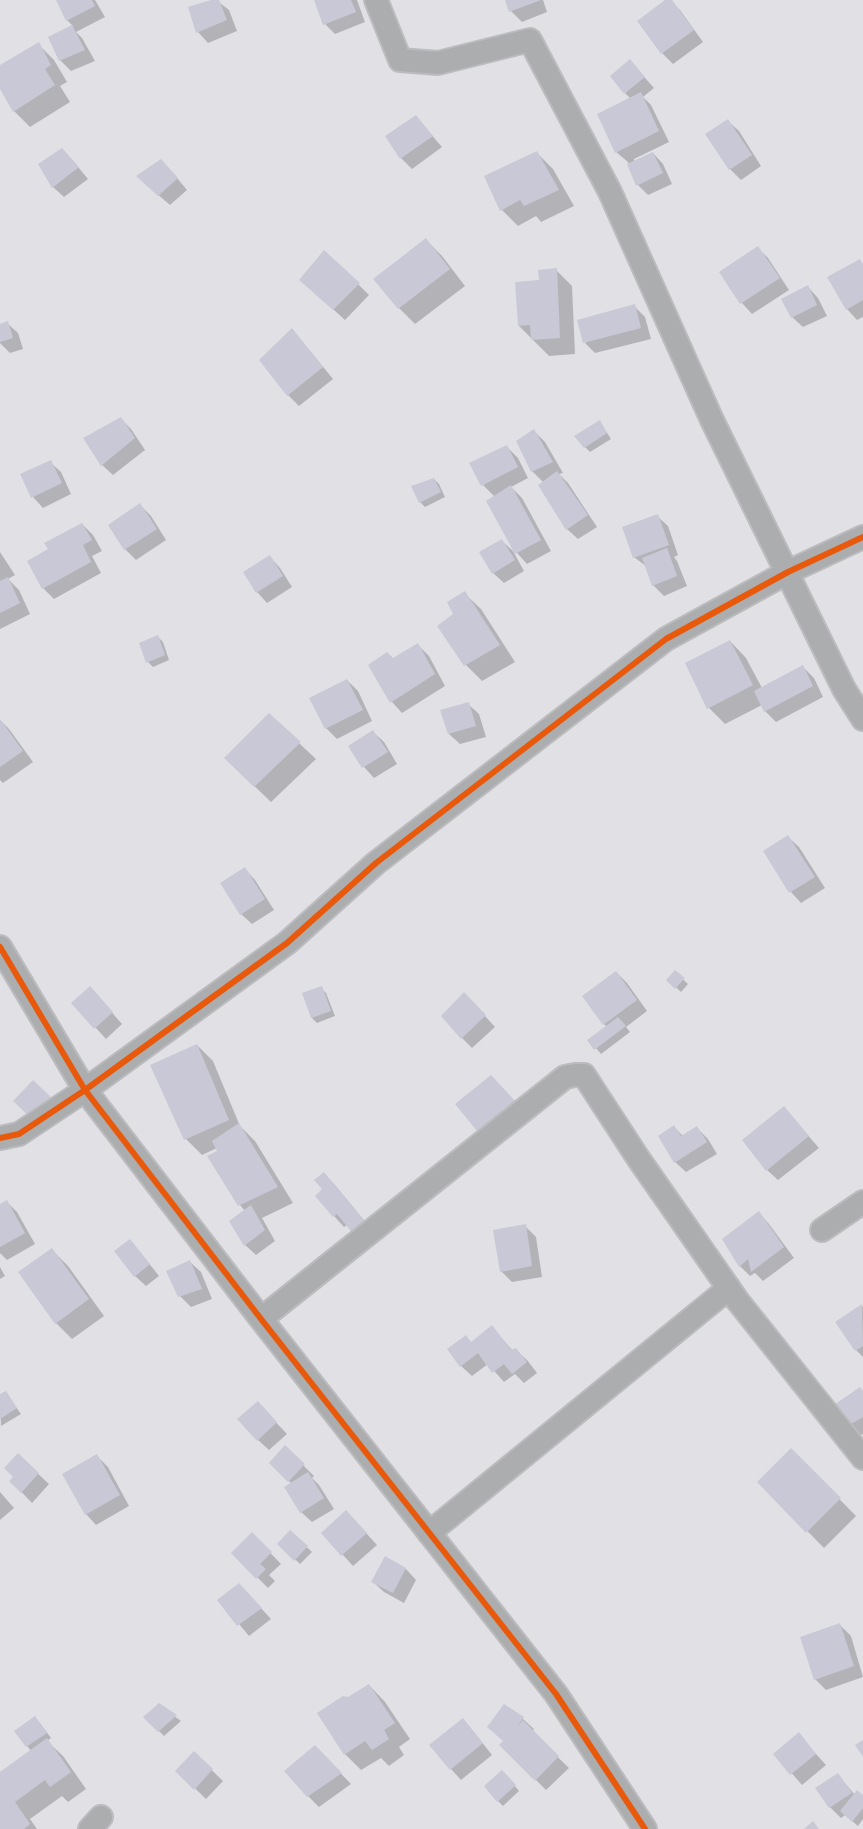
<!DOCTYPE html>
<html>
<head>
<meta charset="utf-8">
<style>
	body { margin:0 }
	canvas { display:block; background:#e0e0e5 }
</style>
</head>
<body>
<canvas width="863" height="1829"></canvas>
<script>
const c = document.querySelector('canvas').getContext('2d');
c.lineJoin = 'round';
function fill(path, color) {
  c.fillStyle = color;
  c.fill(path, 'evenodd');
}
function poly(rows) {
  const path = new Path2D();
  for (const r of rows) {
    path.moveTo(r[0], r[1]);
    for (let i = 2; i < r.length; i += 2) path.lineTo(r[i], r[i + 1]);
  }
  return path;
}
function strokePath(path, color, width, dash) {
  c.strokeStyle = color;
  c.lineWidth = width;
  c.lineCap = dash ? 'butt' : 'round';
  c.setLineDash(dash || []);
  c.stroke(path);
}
fill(poly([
	[58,0,95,0,105,17,76,32,82,38,95,61,71,71,60,60,50,38,73,26,67,20],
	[216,0,229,10,237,31,208,43,198,32],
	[315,0,357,0,365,22,335,34,325,24],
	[506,0,543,0,547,12,522,22,511,11],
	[668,0,670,0,680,10,703,42,673,64,662,53,639,21],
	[38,44,54,60,67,82,60,86,70,102,30,127,14,111,0,86,0,67],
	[630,61,654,88,643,97,651,105,669,142,634,159,635,162,653,153,663,164,672,184,648,195,638,185,628,162,616,152,631,99,625,93],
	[416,117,442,147,412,169,401,158],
	[728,121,739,131,761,166,741,180,730,169],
	[537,153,553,169,574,206,541,222,536,216,518,226,502,210],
	[73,161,88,179,64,197,53,187],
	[172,172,187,190,170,205,149,187],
	[426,240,442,256,465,286,415,324,399,308],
	[758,248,768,258,789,290,752,314,742,303,721,272],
	[859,261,863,264,863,317,857,320,847,309],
	[556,270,572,286,575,354,549,356,519,326,540,282],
	[358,284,369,295,345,320,312,290],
	[808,287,818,298,827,316,803,327,792,317],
	[634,306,645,317,651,339,595,353,585,343],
	[7,323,18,333,23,349,10,353,0,343,0,326],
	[302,341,333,379,299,406,288,395],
	[121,419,131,429,145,450,113,475,102,465],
	[600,422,611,439,590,452,585,447],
	[534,431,545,442,563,473,559,474,568,483,597,527,578,539,567,529,544,483,532,471],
	[507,447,518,458,528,478,511,487,522,498,551,551,527,564,517,553,488,501,495,497,483,485,471,464],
	[50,462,61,472,71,494,43,508,33,497],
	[434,479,439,484,445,497,425,507,420,502],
	[140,505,151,516,166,540,136,560,125,549],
	[657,516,668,526,678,555,674,557,677,561,687,586,664,596,653,585,647,567,634,557],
	[82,524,93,535,102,551,92,556,101,573,54,599,43,588],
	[502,541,513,551,524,571,504,583,493,573],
	[0,552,15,575,8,579,19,590,30,614,0,629],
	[270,557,280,568,292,587,267,603,257,592],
	[464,593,481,609,515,662,482,681,466,665,455,615],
	[158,637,163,642,169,660,153,667,148,662],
	[730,641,746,658,762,688,803,667,814,678,823,697,776,722,765,711,762,705,725,724,709,708],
	[418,645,429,656,445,686,402,713,392,702,393,660],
	[347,680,358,691,372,721,337,739,326,728],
	[468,704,479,714,486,737,460,744,449,734,442,711],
	[270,716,316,759,271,802,242,774],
	[0,720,9,729,33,762,3,783,0,780],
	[373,732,384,742,397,764,374,778,364,767,350,746],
	[788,837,799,847,825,888,801,903,791,892,765,851],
	[245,869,255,880,274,910,252,924,241,914],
	[616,972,627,983,647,1011,626,1027,630,1032,601,1054,589,1040,607,1027,604,1024],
	[675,972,688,984,681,992,668,980],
	[321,988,326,993,335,1016,317,1023,312,1018,304,994],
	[100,999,122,1024,106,1039,73,1003],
	[475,1005,495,1027,472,1048,462,1038],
	[197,1045,213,1061,240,1126,255,1141,293,1203,262,1218,275,1241,256,1255,245,1245,245,1211,240,1205,217,1148,202,1155,186,1139],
	[784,1108,819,1148,778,1180,767,1170],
	[674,1127,684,1137,697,1128,708,1139,717,1154,686,1172,675,1162],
	[324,1174,335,1185,376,1235,347,1225,344,1227,334,1216,324,1189],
	[7,1202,17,1212,35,1244,7,1260,0,1253,0,1205],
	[759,1213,769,1224,794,1258,763,1281,755,1273,750,1276,740,1266],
	[525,1226,536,1237,542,1277,512,1282,501,1271],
	[52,1250,68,1266,104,1316,72,1339,56,1323],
	[140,1252,159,1276,146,1286,135,1276],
	[190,1262,201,1272,212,1299,191,1307,180,1296,168,1272],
	[0,1267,5,1276,0,1279],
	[862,1306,863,1307,863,1357,856,1350],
	[492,1327,513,1351,516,1350,527,1360,537,1373,524,1383,515,1374,504,1382,488,1364,472,1376,461,1366,466,1337,472,1343],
	[863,1392,863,1434,856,1438,845,1428],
	[6,1393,21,1414,1,1426,0,1396],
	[268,1414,287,1434,269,1450,258,1440],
	[285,1447,314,1476,312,1478,319,1485,334,1509,312,1522,301,1512,292,1484,271,1463],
	[791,1450,856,1516,824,1548,759,1482],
	[18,1455,49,1484,32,1503,11,1481,15,1477],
	[97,1456,108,1467,129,1506,96,1525,86,1514],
	[0,1492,14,1508,0,1520],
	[357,1523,377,1545,353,1566,323,1533],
	[291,1532,312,1552,300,1564,279,1544],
	[252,1534,281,1564,269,1575,275,1581,268,1588,233,1553],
	[406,1569,416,1580,404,1603,384,1592,373,1582],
	[250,1596,271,1619,249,1636,219,1600],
	[840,1625,851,1636,863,1677,826,1690,815,1679],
	[369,1685,385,1702,410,1739,399,1747,404,1755,389,1766,381,1758,361,1770,345,1754,349,1699],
	[159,1705,181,1721,164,1736,145,1717],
	[504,1706,523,1719,534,1729,532,1732,569,1768,546,1790,501,1745,504,1742],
	[40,1723,51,1738,47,1741,63,1756,86,1789,68,1802,62,1796,30,1819,37,1829,0,1829,0,1774,31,1751,16,1732],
	[473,1731,492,1755,461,1780,451,1769],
	[798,1734,826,1765,802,1785,775,1754],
	[315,1747,351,1784,319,1807,308,1796],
	[194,1753,223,1781,206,1799,177,1771],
	[838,1775,855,1795,863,1797,863,1819,858,1826,845,1815,841,1818,830,1807],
	[507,1777,519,1791,503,1806,498,1801]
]), '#0003');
fill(poly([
	[56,0,92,0,95,6,66,21],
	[211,0,219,0,227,20,196,33,188,7],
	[314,0,351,0,356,12,323,25],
	[505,0,541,0,509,12],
	[665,0,672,0,694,30,661,54,637,21],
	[72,25,85,50,59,61,48,37],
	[39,42,51,65,45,69,55,85,13,112,0,89,0,65],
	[630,59,645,77,624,94,610,76],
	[641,92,659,131,615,153,597,114],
	[416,115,433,136,400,159,385,136],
	[728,119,752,155,729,170,705,134],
	[62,148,79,167,52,188,38,164],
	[537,151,559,190,524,206,520,200,500,211,484,176],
	[653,152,663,173,636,186,627,164],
	[161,159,178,178,158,196,136,176],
	[426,238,450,269,398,309,373,279],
	[758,246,780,278,740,304,719,272],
	[324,250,360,283,333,310,299,280],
	[860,259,863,265,863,300,846,310,827,277],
	[557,268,560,338,531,340,530,325,518,326,515,282,539,280,538,270],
	[808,285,817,305,791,318,781,299],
	[635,304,641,328,583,343,577,320],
	[8,321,13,338,0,342,0,324],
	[292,328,323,367,287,396,259,360],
	[121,417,135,438,101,466,83,438],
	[600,420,607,433,584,448,574,436],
	[534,429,553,462,531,472,516,441],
	[507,445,518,467,481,486,469,463],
	[51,460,62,483,31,498,20,474],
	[557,471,588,515,566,530,538,485],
	[434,478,441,492,419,503,411,486],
	[511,485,541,540,515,554,486,501],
	[140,503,157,529,124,550,108,525],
	[658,514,669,545,633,558,622,527],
	[82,523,92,540,83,545,91,562,42,589,27,561,48,549,44,543],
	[502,539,515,560,492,574,479,552],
	[667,548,677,576,652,586,642,558],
	[270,555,283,576,256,593,243,572],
	[8,577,20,603,0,613,0,581],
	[465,591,500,645,464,666,437,626,453,614,447,602],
	[158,635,165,655,146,663,139,643],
	[730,640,753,685,707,709,685,663],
	[418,643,435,674,390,703,368,665,387,652,393,658],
	[803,665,813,686,764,712,754,691],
	[347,679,363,710,325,729,309,698],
	[469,702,476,726,448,734,440,710],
	[269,713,301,742,254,787,224,758],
	[0,719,23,751,0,767],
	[373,730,388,752,362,768,348,746],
	[788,835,815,877,789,893,763,851],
	[245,867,265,899,240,915,220,883],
	[675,970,685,978,675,989,666,980],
	[616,971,637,1000,603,1025,582,996],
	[90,986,113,1012,94,1029,71,1003],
	[322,986,331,1011,311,1018,302,993],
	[464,992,486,1015,461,1039,441,1016],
	[618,1017,626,1026,594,1050,587,1040],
	[197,1044,229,1120,184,1140,150,1065],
	[491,1075,517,1103,477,1131,455,1104],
	[33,1080,55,1101,35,1122,13,1101],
	[784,1106,809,1136,766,1171,742,1140],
	[239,1123,278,1187,238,1206,207,1156,217,1151,212,1141],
	[674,1125,681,1136,697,1126,707,1142,674,1163,658,1136],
	[324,1172,367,1224,354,1235,337,1214,333,1217,315,1196,322,1189,314,1180],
	[7,1200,25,1233,0,1247,0,1204],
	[251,1205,265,1230,244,1246,229,1221],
	[759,1211,784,1247,751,1272,748,1259,739,1267,722,1239],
	[526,1224,532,1266,500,1272,493,1230],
	[130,1239,150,1264,134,1277,114,1251],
	[52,1248,89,1299,55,1324,18,1272],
	[190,1260,202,1289,178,1297,166,1271],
	[862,1304,863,1346,855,1351,835,1322],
	[492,1325,511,1350,516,1348,527,1362,512,1374,504,1364,492,1373,478,1353,460,1367,447,1349,466,1335,471,1342],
	[860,1387,863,1391,863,1417,844,1428,831,1407],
	[6,1391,17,1408,0,1419,0,1394],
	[258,1401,277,1422,257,1441,237,1419],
	[285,1445,305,1464,288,1482,269,1463],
	[791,1448,841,1498,806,1533,757,1482],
	[18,1453,39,1473,21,1493,9,1481,13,1477,4,1468],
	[97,1454,120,1495,85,1515,62,1474],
	[308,1472,324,1498,300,1513,284,1487],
	[346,1510,367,1533,341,1556,321,1533],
	[290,1530,308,1546,294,1561,277,1544],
	[252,1532,272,1552,260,1564,266,1569,256,1579,231,1553],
	[385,1556,406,1568,393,1593,371,1582],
	[239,1583,262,1608,237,1626,217,1600],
	[840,1623,854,1666,814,1680,800,1637],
	[369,1684,395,1723,384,1730,389,1739,372,1750,365,1741,344,1755,317,1713,343,1696,348,1697],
	[159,1703,177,1715,158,1732,143,1717],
	[504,1704,524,1717,516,1728,523,1720,559,1756,535,1781,499,1745,503,1741,487,1727],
	[35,1716,47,1733,26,1747,14,1731],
	[463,1718,483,1743,450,1770,429,1745],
	[799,1732,816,1754,790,1775,773,1754],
	[47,1738,71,1772,50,1787,45,1780,15,1802,30,1824,24,1829,0,1829,0,1772],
	[863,1740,863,1757,855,1745],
	[315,1745,342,1773,307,1797,284,1771],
	[194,1751,213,1769,194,1790,175,1771],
	[502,1770,516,1785,497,1802,484,1786],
	[838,1773,852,1793,829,1808,815,1788],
	[857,1790,863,1795,863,1808,852,1822,840,1811],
	[813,1821,819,1829,804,1829]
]), '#c9c8d6');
const minor = poly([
	[376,0,400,60,438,63,530,40,610,192,711,418,844,689,863,719],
	[0,947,85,1090,261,1319,556,1694,645,1829],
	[0,1138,19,1134,85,1090,287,943,376,863,666,639,788,572,863,537],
	[822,1230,863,1202],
	[261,1319,565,1077,575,1075,584,1075,638,1158,737,1300,863,1458],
	[429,1533,729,1288],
	[90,1829,101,1817]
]);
strokePath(minor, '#bcbcbf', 26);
strokePath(minor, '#abadaf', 22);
strokePath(poly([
	[0,947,85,1090,261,1319,556,1694,645,1829],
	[0,1138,19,1134,85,1090,287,943,376,863,666,639,788,572,863,537]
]), '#e8590c', 6);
</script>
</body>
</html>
